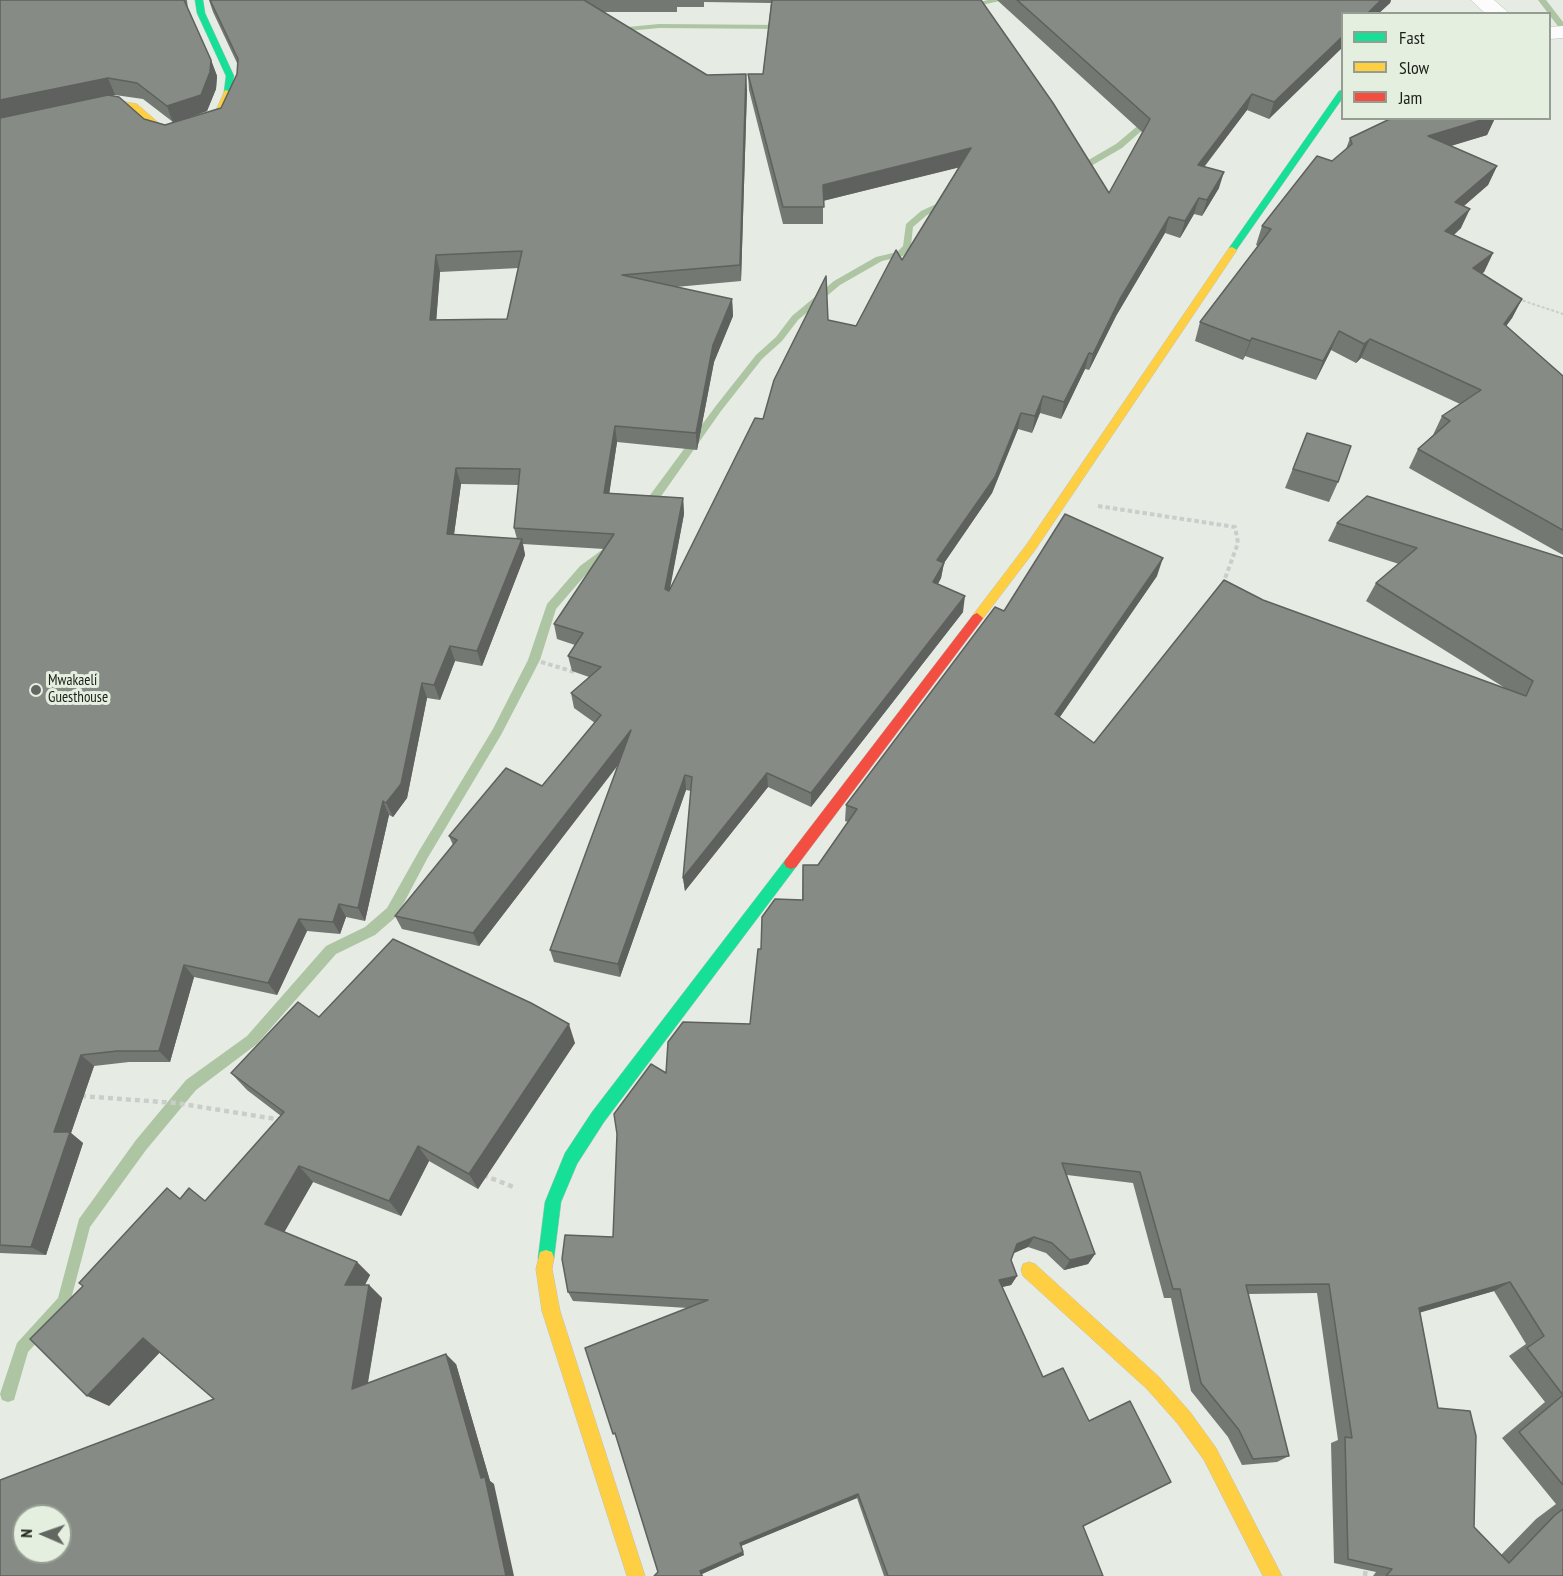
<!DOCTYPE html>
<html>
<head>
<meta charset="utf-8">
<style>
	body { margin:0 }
	#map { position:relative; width:1563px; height:1576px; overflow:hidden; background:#e6ece4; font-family:"PT Sans Narrow",sans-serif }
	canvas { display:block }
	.legend { position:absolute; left:1341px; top:12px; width:210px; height:108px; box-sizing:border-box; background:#e5efe0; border:2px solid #959c91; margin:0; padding:8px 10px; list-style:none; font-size:18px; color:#1c1f1a }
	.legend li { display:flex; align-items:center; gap:12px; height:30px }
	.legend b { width:30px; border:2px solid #959c91 }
	.north { position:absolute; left:12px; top:1504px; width:60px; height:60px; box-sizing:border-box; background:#e5efe0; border:2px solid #959c91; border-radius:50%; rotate:272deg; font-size:16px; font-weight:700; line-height:24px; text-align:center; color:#1c1f1a }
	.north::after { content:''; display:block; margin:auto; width:21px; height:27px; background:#636761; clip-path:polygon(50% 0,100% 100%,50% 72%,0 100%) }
</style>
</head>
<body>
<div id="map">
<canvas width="1563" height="1576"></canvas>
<ul class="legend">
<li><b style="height:8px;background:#16e098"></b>Fast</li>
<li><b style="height:8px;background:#ffcf43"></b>Slow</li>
<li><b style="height:8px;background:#f24e42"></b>Jam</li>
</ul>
<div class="north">N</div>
</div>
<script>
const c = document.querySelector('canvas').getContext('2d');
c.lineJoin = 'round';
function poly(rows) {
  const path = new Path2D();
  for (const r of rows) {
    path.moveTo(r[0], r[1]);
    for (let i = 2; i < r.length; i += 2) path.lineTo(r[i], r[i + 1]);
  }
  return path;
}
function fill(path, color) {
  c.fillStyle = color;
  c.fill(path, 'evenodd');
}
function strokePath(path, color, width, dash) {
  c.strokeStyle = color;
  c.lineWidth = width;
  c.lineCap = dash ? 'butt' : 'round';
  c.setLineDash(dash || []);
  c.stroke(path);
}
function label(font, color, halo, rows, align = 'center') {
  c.font = font + ' "PT Sans Narrow",sans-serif';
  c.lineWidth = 6;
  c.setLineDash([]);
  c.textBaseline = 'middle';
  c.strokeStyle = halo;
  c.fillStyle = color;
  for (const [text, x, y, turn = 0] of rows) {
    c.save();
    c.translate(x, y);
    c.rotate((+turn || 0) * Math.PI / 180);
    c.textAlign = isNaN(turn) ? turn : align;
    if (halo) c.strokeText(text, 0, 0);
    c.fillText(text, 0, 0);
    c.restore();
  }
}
fill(poly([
	[988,0,1004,0,968,8,964,6,988,0],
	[1538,0,1546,0,1563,22,1563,29,1560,29,1538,0],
	[659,24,785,25,789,27,785,29,659,28,617,32,613,30,617,28,659,24],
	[1147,118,1154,120,1122,148,1079,173,1073,173,1073,169,1116,144,1147,118],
	[945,200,952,202,927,215,913,227,911,246,903,256,882,261,840,285,798,320,782,341,762,359,721,411,650,512,642,512,641,509,642,506,715,407,756,355,776,337,792,316,834,281,876,257,897,252,903,246,906,224,921,211,945,200],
	[610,544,615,548,614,551,588,572,556,609,540,660,501,735,427,859,397,916,375,935,336,954,257,1044,196,1090,146,1150,90,1227,69,1307,28,1352,14,1400,8,1402,2,1400,0,1394,17,1343,58,1298,79,1219,136,1140,186,1080,247,1036,326,946,365,927,387,908,419,851,493,729,528,660,547,604,580,566,610,544]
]), '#adc5a2');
const street = poly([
	[1471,0,1494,0,1510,14,1486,14,1471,0],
	[1563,26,1563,38,1550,39,1550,27,1563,26]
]);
const fast = poly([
	[195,0,203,0,205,13,234,76,231,94,224,92,226,76,197,13,195,0],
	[1342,90,1342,99,1235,252,1229,252,1229,248,1339,91,1342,90],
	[791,857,796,859,798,863,796,867,604,1122,577,1164,561,1202,554,1258,552,1264,546,1266,540,1264,538,1258,545,1202,565,1153,592,1112,786,859,791,857]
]);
const slow = poly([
	[225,90,232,92,221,119,180,134,172,135,156,130,131,108,115,106,0,130,0,124,115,100,137,104,162,126,178,128,214,115,225,90],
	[1232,247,1237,250,1035,550,981,621,973,621,971,618,973,615,1027,544,1229,248,1232,247],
	[546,1250,552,1252,554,1258,552,1269,560,1311,645,1576,627,1576,542,1311,536,1269,540,1252,546,1250],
	[1029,1262,1035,1264,1159,1377,1190,1412,1216,1448,1282,1576,1263,1576,1204,1460,1178,1424,1147,1389,1023,1276,1021,1270,1023,1264,1029,1262]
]);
const jam = poly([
	[977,613,983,618,981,621,796,867,791,869,786,867,784,863,786,859,973,615,977,613]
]);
strokePath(street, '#bcc0ba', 1);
strokePath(fast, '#bcc0ba', 1);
strokePath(slow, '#bcc0ba', 1);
strokePath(jam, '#bcc0ba', 1);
strokePath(poly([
	[1518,299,1563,314]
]), '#cbcdcb', 2, [3, 2]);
strokePath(poly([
	[1098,506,1235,527,1238,543,1223,584],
	[541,662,575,672]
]), '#cbcdcb', 4, [4.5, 3]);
strokePath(poly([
	[81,1096,176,1103,282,1120],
	[483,1175,516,1188],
	[1365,1576,1366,1565]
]), '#cbcdcb', 4.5, [5, 4]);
fill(street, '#fbfcfb');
fill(fast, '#16e098');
fill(slow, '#ffcf43');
fill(jam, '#f24e42');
fill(poly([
	[0,0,187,0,188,9,211,60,217,76,216,89,207,111,185,119,221,108,237,74,237,63,213,12,209,0,981,0,1109,193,1142,132,997,0,1391,0,1390,3,1378,14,1342,14,1269,119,1247,110,1205,166,1219,188,1202,216,1194,214,1180,238,1165,233,1116,316,1089,370,1085,369,1061,419,1040,413,1032,433,1018,429,992,493,944,563,941,578,938,584,963,612,811,807,768,787,685,891,683,878,691,791,686,790,620,977,554,962,550,950,619,764,479,946,402,929,395,916,453,845,449,836,542,786,595,723,574,708,571,693,589,677,572,671,568,656,575,645,557,639,554,624,604,549,523,544,525,555,482,666,455,661,440,700,427,698,407,798,393,817,389,815,365,921,346,917,340,934,307,931,277,995,194,977,170,1062,129,1062,94,1066,71,1133,83,1143,46,1255,0,1253],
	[704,2,771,3,763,74,748,74,749,90,783,224,823,224,823,201,959,167,902,260,856,326,828,320,763,419,669,591,684,514,683,498,609,493,617,442,697,450,714,362,733,316,732,299,676,287,741,281,747,90,707,75,604,12,677,12,677,7,704,7],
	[111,95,115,95,143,99,173,122,165,125,144,119],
	[519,268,507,319,436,320,440,272],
	[461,484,519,485,514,528,517,539,454,534],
	[1392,118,1495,118,1487,135,1451,146,1497,166,1488,185,1464,206,1461,228,1454,235,1493,253,1484,272,1482,273,1522,299,1512,318,1506,326,1563,376,1563,555,1409,468,1418,449,1433,435,1442,416,1460,404,1361,358,1356,363,1331,350,1316,380,1245,356,1243,360,1195,341,1200,322,1258,246,1256,245,1262,226,1346,149,1350,138],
	[1307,433,1338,482,1329,502,1285,488],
	[1337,523,1563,558,1563,1576,1373,1576,1376,1572,1334,1563,1331,1443,1338,1440,1317,1293,1248,1294,1289,1456,1277,1462,1242,1465,1228,1437,1191,1391,1171,1298,1164,1298,1133,1183,1067,1175,1095,1254,1088,1264,1064,1270,1046,1253,1028,1247,1013,1253,1011,1260,1017,1276,1011,1285,1002,1287,1083,1526,1103,1576,884,1576,857,1498,741,1546,744,1555,702,1574,658,1572,688,1308,573,1301,568,1292,613,1237,666,1073,750,1024,761,949,802,900,803,865,818,865,848,822,845,821,846,805,1004,611,1157,576,1060,717,1094,743,1263,600,1505,688,1366,601,1376,583,1399,564,1328,541],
	[1494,1291,1526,1344,1509,1356,1545,1402,1502,1438,1556,1504,1536,1519,1501,1555,1474,1527,1438,1408,1420,1312],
	[319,1017,575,1043,478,1189,429,1161,401,1216,313,1182,284,1232,357,1262,370,1275,365,1285,369,1285,382,1298,368,1383,456,1364,490,1481,494,1484,214,1399,160,1352,109,1406,180,1199,205,1201,281,1116,247,1090,231,1073]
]), '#737872');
fill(poly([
	[1381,0,1391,0,1390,3,1378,14,1367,14],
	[1342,37,1342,48,1269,119,1274,102],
	[211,60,217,76,216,89,207,111,173,123,167,106],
	[746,74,747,90,741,281,740,265],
	[108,78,115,95,0,118,0,100],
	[1252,94,1247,110,1193,181,1198,165],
	[1488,118,1495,118,1487,135,1420,155,1428,136],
	[971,148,969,165,822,201,823,185],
	[1497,166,1488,185,1446,221,1455,202],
	[1224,172,1219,188,1202,216,1207,200],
	[1199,198,1194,214,1180,238,1185,221],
	[1470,209,1461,228,1436,250,1445,231],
	[1169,217,1165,233,1116,316,1089,370,1093,354,1120,299],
	[1493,253,1484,272,1464,287,1473,268],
	[436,255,440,272,435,337,430,320],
	[732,299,733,316,714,362,697,450,696,433,713,345],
	[1522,299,1512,318,1494,343,1504,324],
	[1339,331,1331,350,1316,380,1323,361],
	[1252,338,1245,356,1243,360,1250,341],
	[1370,339,1361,358,1356,363,1364,344],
	[1089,353,1085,369,1061,419,1064,402],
	[1043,396,1040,413,1032,433,1035,416],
	[1021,413,1018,429,992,493,944,563,941,578,931,597,937,560],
	[615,426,617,442,607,509,604,493],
	[456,468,461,484,452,549,447,534],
	[683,498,684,514,667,605,665,589],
	[522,539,525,555,482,666,477,651],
	[1163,558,1157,576,1050,731,1055,714],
	[965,596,963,612,811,807,811,793],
	[450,646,455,661,440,700,434,685],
	[422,683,427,698,407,798,393,817,386,803],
	[631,730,633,745,479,946,473,933],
	[767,773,768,787,685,891,683,878],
	[685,775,686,790,620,977,618,964],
	[383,801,389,815,365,921,358,908],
	[339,904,346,917,340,934,333,922],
	[299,919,307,931,277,995,268,983],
	[184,965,194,977,170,1062,159,1051],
	[569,1024,575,1043,478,1189,469,1174],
	[81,1055,94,1066,71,1133,83,1143,46,1255,31,1247,54,1132],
	[418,1146,429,1161,401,1216,389,1201],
	[299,1166,313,1182,281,1238,265,1224],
	[1034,1237,1028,1247,1012,1254,1017,1244],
	[1095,1254,1088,1264,1064,1270,1070,1260],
	[357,1262,370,1275,358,1298,345,1285],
	[1017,1276,1011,1285,994,1289,999,1280],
	[1510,1282,1494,1291,1405,1317,1419,1308],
	[369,1285,382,1298,365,1398,352,1389],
	[143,1338,163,1349,109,1406,87,1396],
	[446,1354,456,1364,490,1481,494,1484,514,1576,506,1576,481,1478],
	[858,1494,857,1498,741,1546,740,1543],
	[743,1552,744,1555,702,1574,703,1576,702,1576,700,1571]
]), '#5e615d');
const building = poly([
	[0,0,184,0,211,60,210,72,201,95,167,106,137,83,108,78,0,100,0,0],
	[210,0,584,0,707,75,746,74,740,265,622,275,732,299,713,345,696,433,615,426,604,493,683,498,665,589,669,591,755,418,763,419,774,380,826,276,828,320,856,326,896,250,902,260,971,148,823,185,824,207,783,207,748,74,763,74,772,0,981,0,1053,103,1109,193,1150,119,1017,0,1381,0,1367,14,1342,14,1342,37,1274,102,1252,94,1198,165,1224,172,1207,200,1199,198,1185,221,1169,217,1120,299,1093,354,1089,353,1064,402,1043,396,1035,416,1021,413,995,477,937,560,944,563,933,582,965,596,811,793,767,773,683,878,692,777,685,775,618,964,550,950,631,730,473,933,395,916,457,840,449,836,506,768,542,786,601,715,571,693,601,667,568,656,583,633,554,624,614,534,514,528,520,469,456,468,447,534,522,539,477,651,450,646,434,685,422,683,401,784,386,803,383,801,358,908,339,904,333,922,299,919,268,983,184,965,159,1051,117,1051,81,1055,54,1132,70,1132,31,1247,0,1245,0,118,108,95,119,97,144,119,165,125,221,108,237,74,238,59,210,0],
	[522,251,507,319,430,320,436,255,522,251],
	[1392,118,1488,118,1428,136,1497,166,1455,202,1470,209,1445,231,1493,253,1473,268,1522,299,1504,324,1563,376,1563,530,1418,449,1450,421,1442,416,1481,390,1370,339,1364,344,1339,331,1323,361,1252,338,1250,341,1200,322,1271,229,1262,226,1317,156,1332,161,1352,144,1350,138,1392,118],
	[1307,433,1351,446,1338,482,1293,469,1307,433],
	[1367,496,1563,558,1563,1395,1527,1348,1544,1336,1510,1282,1419,1308,1438,1408,1470,1411,1476,1436,1474,1527,1509,1563,1555,1515,1563,1509,1563,1576,1386,1576,1392,1569,1348,1559,1345,1437,1352,1438,1329,1284,1246,1285,1289,1456,1253,1459,1239,1430,1201,1383,1180,1289,1173,1289,1140,1172,1062,1163,1095,1254,1070,1260,1052,1243,1034,1237,1017,1244,1011,1260,1017,1276,999,1280,1043,1377,1063,1368,1089,1421,1130,1401,1171,1482,1083,1526,1103,1576,888,1576,858,1494,740,1543,743,1552,700,1571,702,1576,654,1576,658,1572,615,1433,613,1434,585,1348,708,1300,568,1292,562,1259,565,1235,613,1237,617,1134,614,1114,651,1064,666,1073,668,1042,683,1022,750,1024,758,949,761,949,762,917,775,899,803,900,803,865,818,865,857,809,846,805,995,607,1004,611,1065,514,1163,558,1055,714,1094,743,1224,580,1263,600,1526,696,1533,681,1376,583,1417,548,1337,523,1367,496],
	[393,939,531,1003,569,1024,469,1174,418,1146,389,1201,299,1166,265,1224,357,1262,345,1285,369,1285,352,1389,446,1354,481,1478,485,1477,506,1576,0,1576,0,1480,214,1399,143,1338,87,1396,30,1339,83,1286,79,1283,167,1188,180,1199,189,1188,205,1201,284,1112,231,1073,298,1002,319,1017,393,939],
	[24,1516,60,1516,60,1552,24,1552,24,1516],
	[1563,1395,1563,1485,1519,1432,1563,1395]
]);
fill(building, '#868b85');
strokePath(building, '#5e615d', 1.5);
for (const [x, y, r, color] of [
	[36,690,6,"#636761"]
]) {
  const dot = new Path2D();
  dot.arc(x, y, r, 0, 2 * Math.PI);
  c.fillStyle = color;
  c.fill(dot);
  strokePath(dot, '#e5efe0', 2);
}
label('15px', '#1c1f1a', '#e5efe0', [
	["Mwakaeli",48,681],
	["Guesthouse",48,698]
], 'left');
</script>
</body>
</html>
